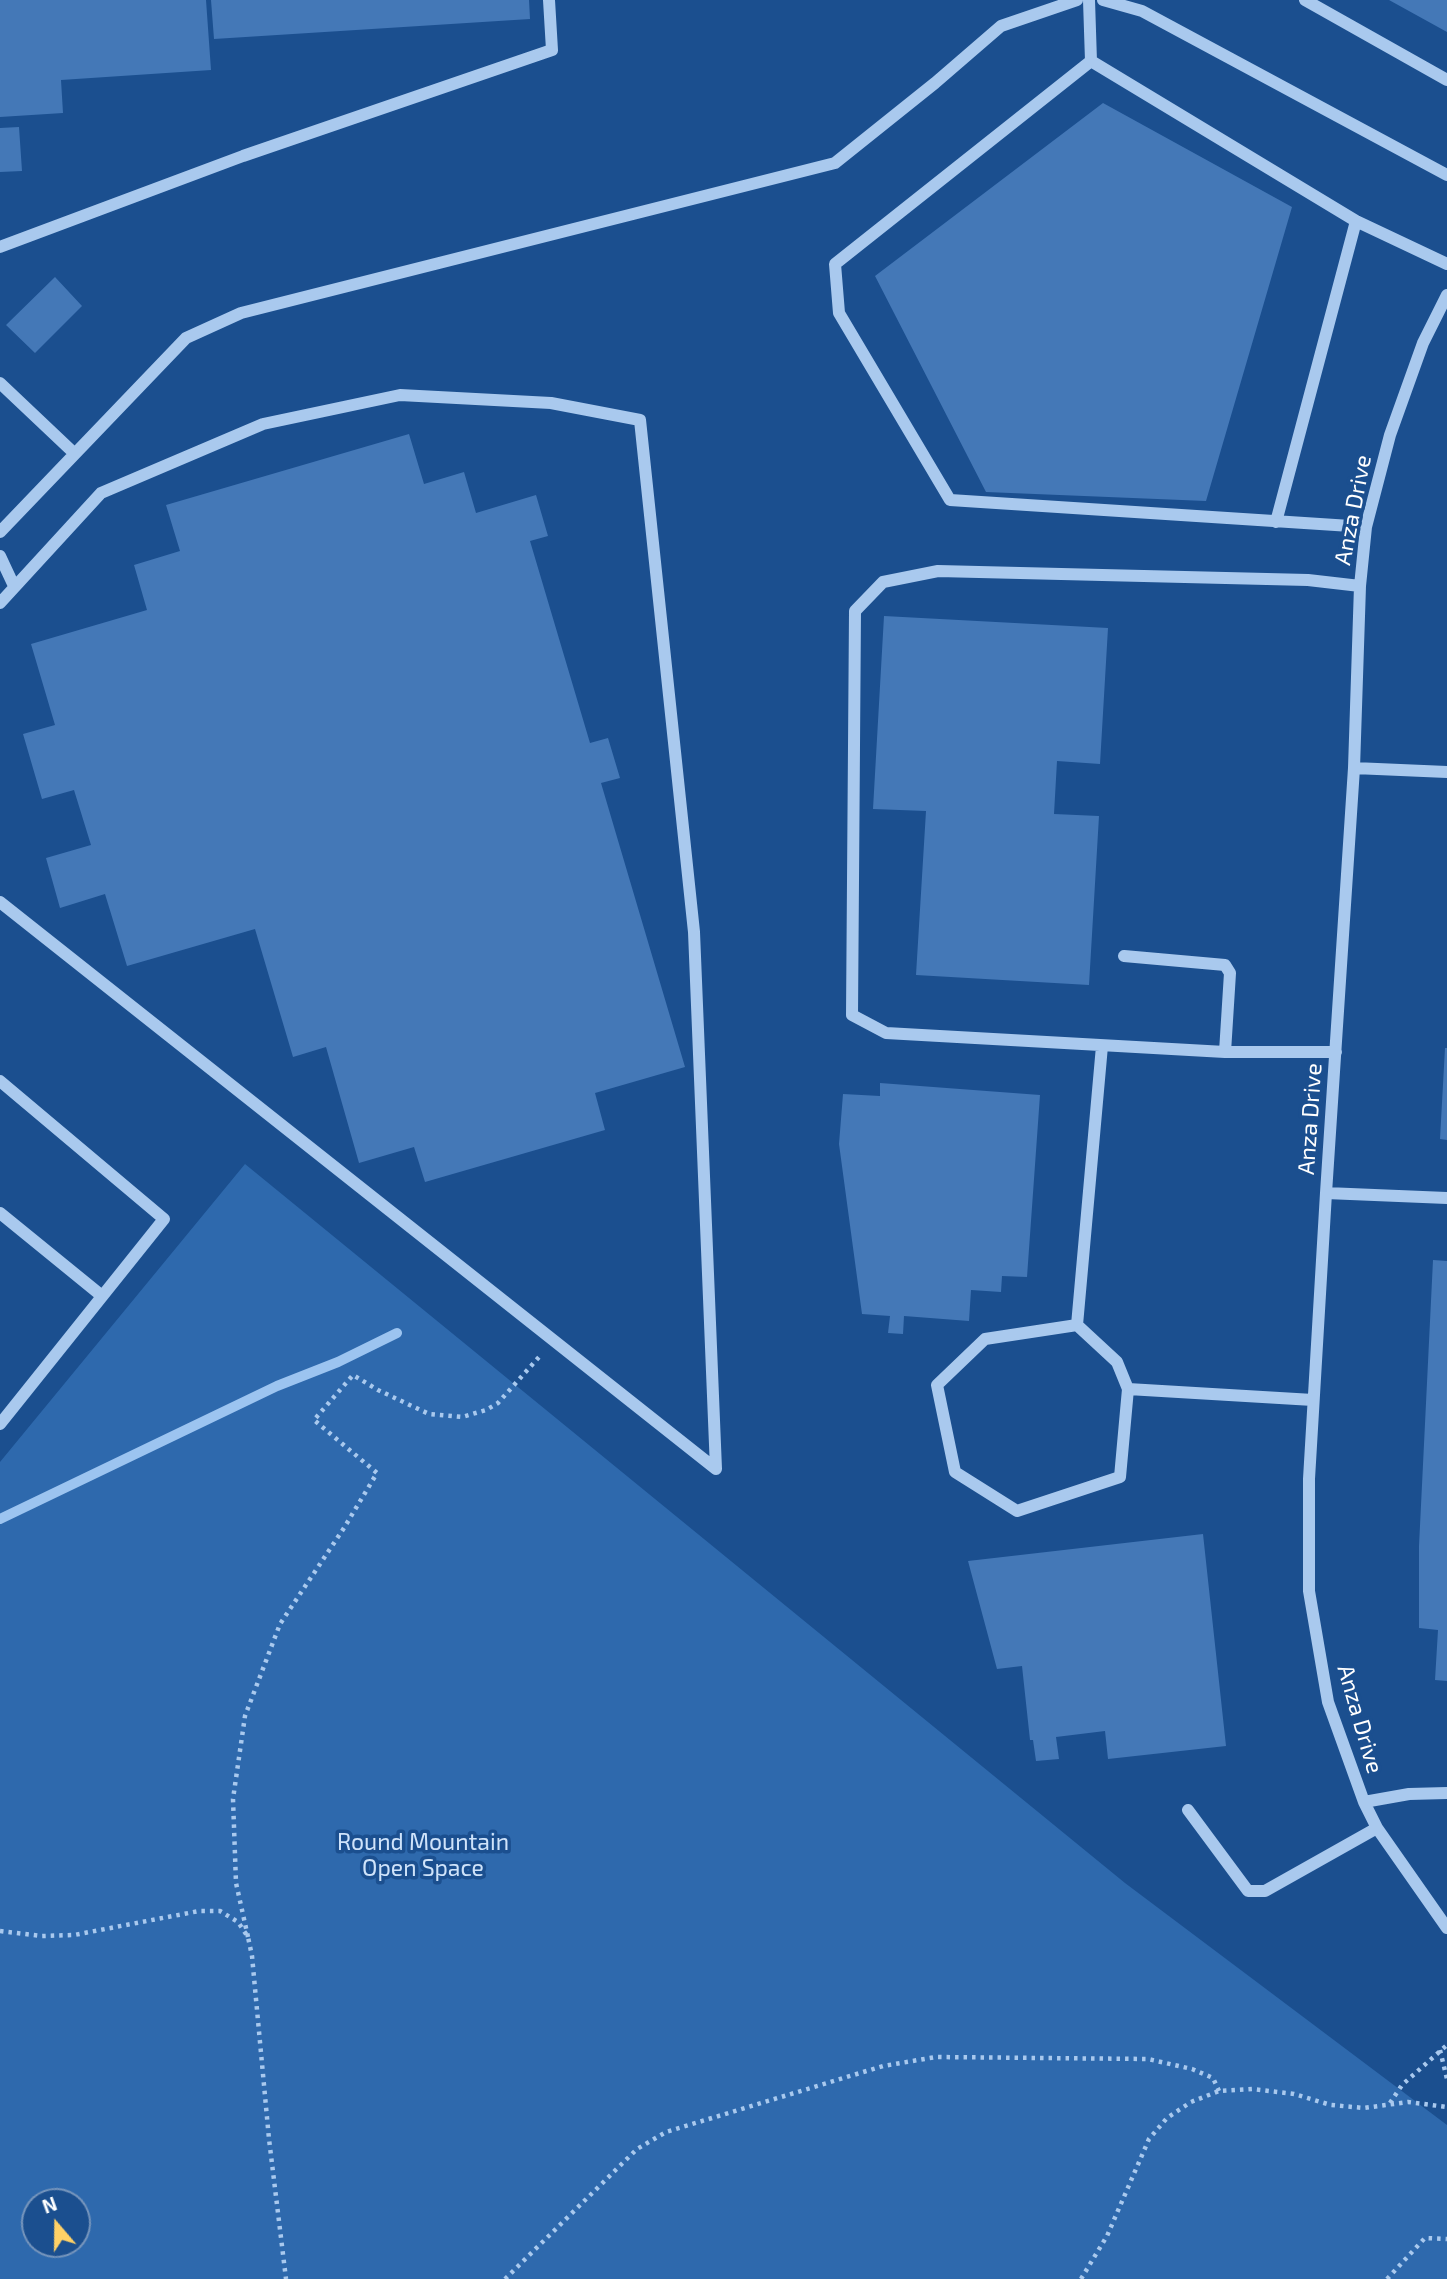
<!DOCTYPE html>
<html>
<head>
<meta charset="utf-8">
<style>
	body { margin:0 }
	#map { position:relative; width:1447px; height:2279px; overflow:hidden; background:#1b4f8f; font-family:"Exo 2",sans-serif }
	canvas { display:block }
	.north { position:absolute; left:21px; top:2188px; width:70px; height:70px; box-sizing:border-box; background:#1b4f8f; border:2px solid #7695bc; border-radius:50%; rotate:340deg; font-size:19px; font-weight:700; line-height:28px; text-align:center; color:#fff }
	.north::after { content:''; display:block; margin:auto; width:24px; height:32px; background:#ffd166; clip-path:polygon(50% 0,100% 100%,50% 72%,0 100%) }
</style>
</head>
<body>
<div id="map">
<canvas width="1447" height="2279"></canvas>
<div class="north">N</div>
</div>
<script>
const c = document.querySelector('canvas').getContext('2d');
c.lineJoin = 'round';
function fill(path, color) {
  c.fillStyle = color;
  c.fill(path, 'evenodd');
}
function poly(rows) {
  const path = new Path2D();
  for (const r of rows) {
    path.moveTo(r[0], r[1]);
    for (let i = 2; i < r.length; i += 2) path.lineTo(r[i], r[i + 1]);
  }
  return path;
}
function strokePath(path, color, width, dash) {
  c.strokeStyle = color;
  c.lineWidth = width;
  c.lineCap = dash ? 'butt' : 'round';
  c.setLineDash(dash || []);
  c.stroke(path);
}
function label(font, color, halo, rows, align = 'center') {
  c.font = font + ' "Exo 2",sans-serif';
  c.lineWidth = 7;
  c.setLineDash([]);
  c.textBaseline = 'middle';
  c.strokeStyle = halo;
  c.fillStyle = color;
  for (const [text, x, y, turn = 0] of rows) {
    c.save();
    c.translate(x, y);
    c.rotate((+turn || 0) * Math.PI / 180);
    c.textAlign = isNaN(turn) ? turn : align;
    if (halo) c.strokeText(text, 0, 0);
    c.fillText(text, 0, 0);
    c.restore();
  }
}
fill(poly([
	[245,1164,1125,1883,1447,2125,1447,2279,0,2279,0,1462],
	[35,2202,77,2202,77,2244,35,2244]
]), '#2e69ad');
strokePath(poly([
	[0,1519,277,1386,338,1362,397,1333]
]), '#9cc4f0', 10);
fill(poly([
	[0,0,206,0,211,70,61,80,63,113,0,117],
	[211,0,529,0,530,19,214,39],
	[1389,0,1447,0,1447,32],
	[1103,103,1292,207,1206,501,986,492,875,276],
	[19,127,22,171,0,172,0,128],
	[55,277,82,306,35,353,6,325],
	[409,434,424,484,464,472,476,513,536,495,548,536,530,541,590,743,608,738,620,778,601,783,685,1067,595,1093,605,1130,425,1182,414,1147,359,1163,326,1047,293,1057,255,929,127,966,105,894,60,908,46,858,91,845,74,790,42,799,23,734,55,725,31,644,147,610,134,565,180,551,166,505],
	[884,616,1108,628,1100,764,1057,761,1054,814,1099,816,1089,985,916,975,926,811,873,809],
	[1445,1048,1447,1048,1447,1140,1440,1139],
	[880,1083,1040,1095,1027,1277,1002,1276,1001,1292,971,1290,969,1321,904,1316,903,1334,888,1333,890,1316,862,1314,839,1144,843,1094,880,1096],
	[1433,1260,1447,1261,1447,1681,1435,1680,1438,1630,1419,1628,1419,1546],
	[1203,1534,1226,1746,1108,1759,1105,1731,1056,1737,1059,1759,1036,1761,1033,1740,1030,1740,1022,1666,997,1669,968,1561]
]), '#4478b7');
strokePath(poly([
	[0,1931,42,1936,74,1935,199,1911,220,1911,238,1922,248,1937,252,1956,269,2139,286,2279],
	[248,1937,236,1883,233,1799,245,1716,280,1624,344,1528,377,1473,314,1420,353,1375,378,1390,429,1414,462,1417,486,1410,498,1403,539,1357],
	[1440,2050,1447,2079],
	[1390,2103,1402,2085,1447,2045],
	[505,2279,637,2149,666,2132,883,2066,936,2057,1148,2059,1192,2069,1213,2078,1219,2091],
	[1081,2279,1107,2236,1149,2139,1167,2118,1191,2102,1219,2091,1252,2089,1294,2094,1331,2105,1364,2108,1408,2102,1447,2107],
	[1387,2279,1425,2238,1447,2239]
]), '#a9c9ee', 4.5, [3.5, 5]);
strokePath(poly([
	[1089,0,1091,61,835,264,839,313,950,500,1366,527],
	[1103,0,1142,11,1447,175],
	[1305,0,1447,80],
	[1091,61,1356,221,1447,264],
	[0,247,243,156,552,50,549,0],
	[1447,295,1423,343,1390,435,1366,527,1360,586,1354,768,1326,1193,1309,1479,1309,1591,1328,1702,1364,1802,1377,1828,1447,1928],
	[0,383,75,454],
	[1276,522,1356,221],
	[0,532,186,338,241,313,835,163,935,83,1001,26,1077,0],
	[0,556,14,586],
	[0,603,101,493,263,424,400,395,551,403,640,420,694,932,716,1469,0,902],
	[1354,768,1447,772],
	[1124,956,1225,965,1230,973,1225,1052],
	[1102,1046,1077,1325,985,1339,937,1385,955,1472,1017,1511,1120,1477,1128,1389,1313,1400],
	[1336,1052,1225,1052,886,1033,852,1015,855,611,883,582,938,571,1308,580,1360,586],
	[0,1081,164,1219,0,1424],
	[1326,1193,1447,1198],
	[0,1213,102,1296],
	[1077,1325,1117,1362,1128,1389],
	[1364,1802,1409,1794,1447,1793],
	[1188,1810,1248,1891,1265,1891,1377,1828]
]), '#a9c9ee', 12);
label('23px', '#fff', '#1b4f8f', [
	["Anza Drive",1353,510,-79],
	["Anza Drive",1310,1119,-86],
	["Anza Drive",1360,1719,74]
]);
label('23px', '#cfe3fa', '#1b4f8f', [
	["Round Mountain",423,1842],
	["Open Space",423,1868]
]);
</script>
</body>
</html>
